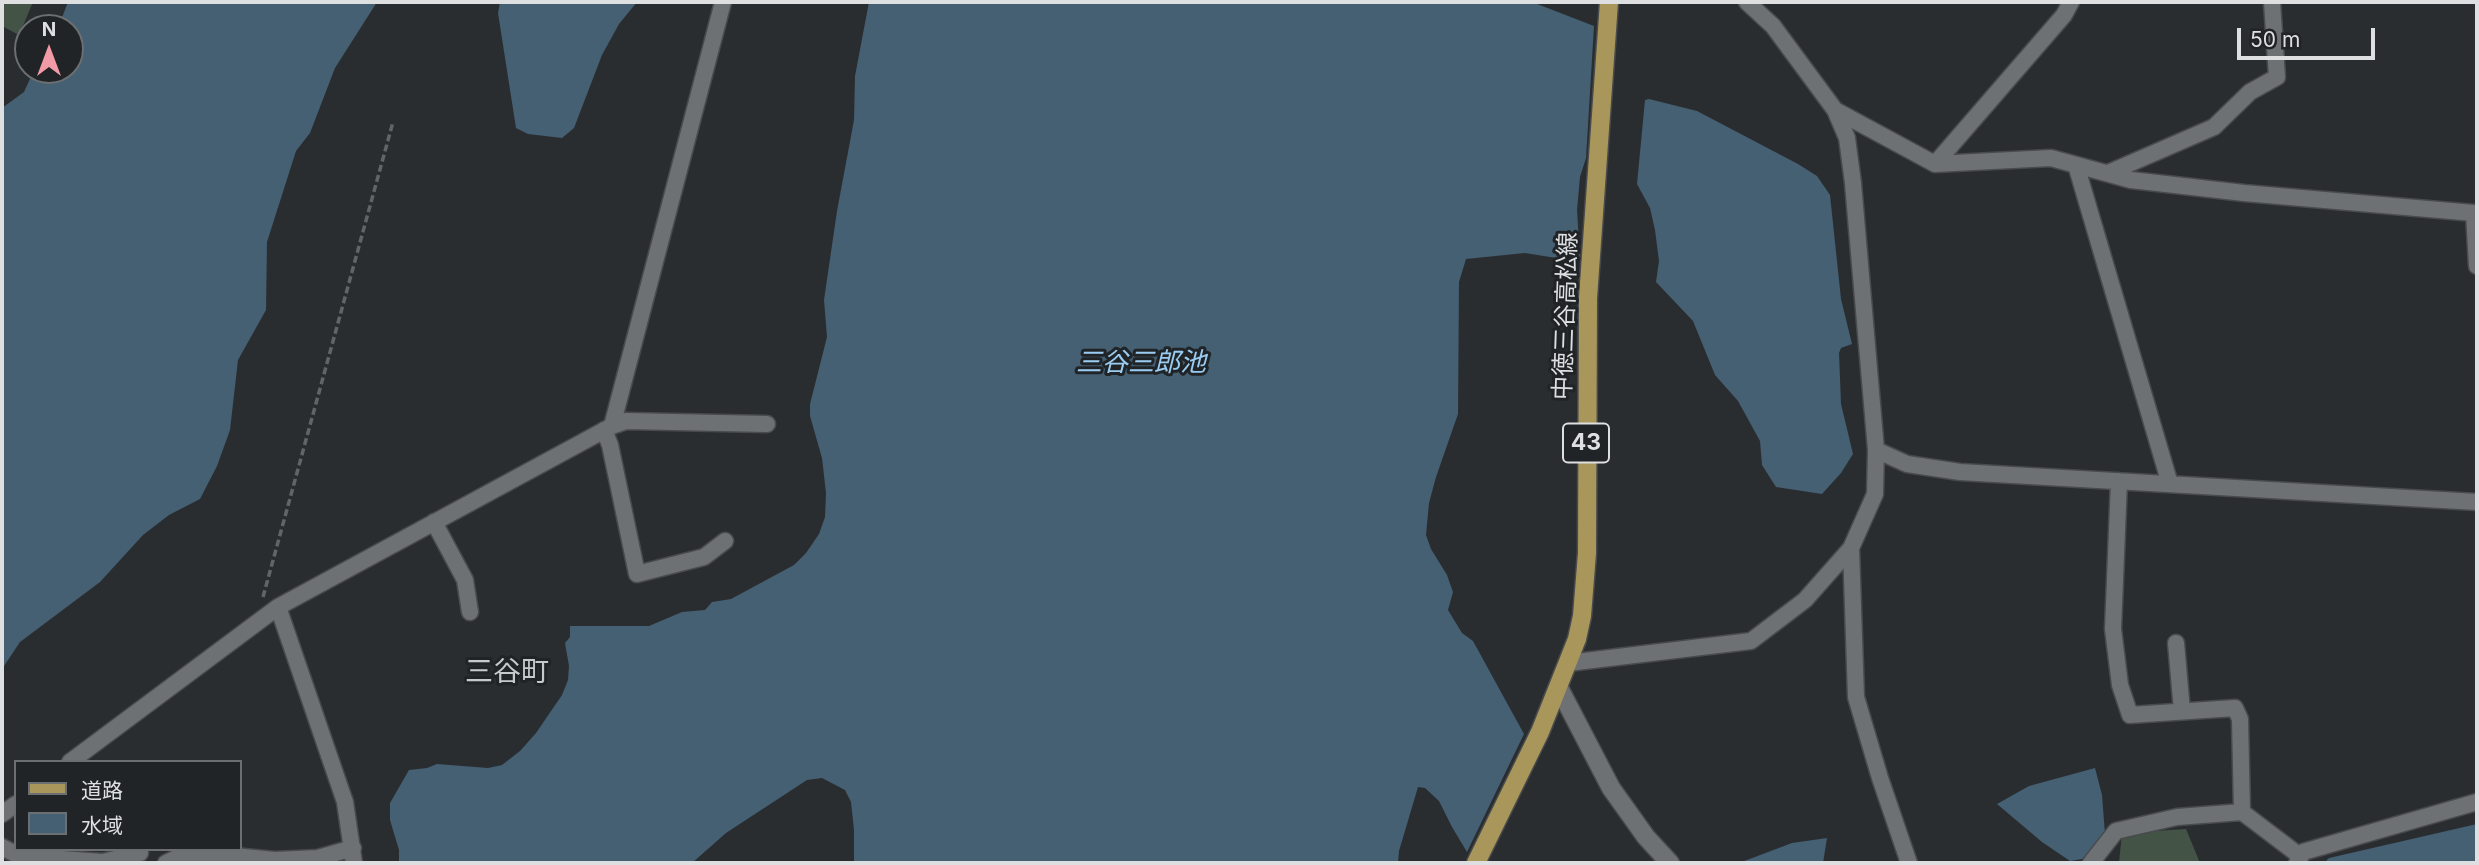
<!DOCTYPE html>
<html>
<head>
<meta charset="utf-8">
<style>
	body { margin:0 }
	#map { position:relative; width:2479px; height:865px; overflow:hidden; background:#2a2d30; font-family:Inter,"Noto Sans JP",sans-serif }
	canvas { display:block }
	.frame { position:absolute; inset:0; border:4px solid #dddfe1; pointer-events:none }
	.legend { position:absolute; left:14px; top:760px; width:228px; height:91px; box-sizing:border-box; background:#202426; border:2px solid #6c6f71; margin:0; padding:9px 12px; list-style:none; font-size:21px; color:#dddfe1 }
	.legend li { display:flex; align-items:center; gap:14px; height:35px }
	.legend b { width:35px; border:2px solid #6c6f71 }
	.north { position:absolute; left:14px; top:14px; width:70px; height:70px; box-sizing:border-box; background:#202426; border:2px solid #6c6f71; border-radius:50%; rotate:0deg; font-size:19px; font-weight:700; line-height:28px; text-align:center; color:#dddfe1 }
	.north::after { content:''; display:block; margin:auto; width:24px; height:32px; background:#f39aa9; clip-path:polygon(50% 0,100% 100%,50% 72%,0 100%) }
	.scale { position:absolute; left:2237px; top:28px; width:138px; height:32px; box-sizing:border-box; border:4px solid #dddfe1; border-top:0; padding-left:9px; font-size:21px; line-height:24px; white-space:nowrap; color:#dddfe1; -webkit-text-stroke:5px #202426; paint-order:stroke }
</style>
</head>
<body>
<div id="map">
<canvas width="2479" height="865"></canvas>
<div class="frame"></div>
<ul class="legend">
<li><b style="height:9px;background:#a9965a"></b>道路</li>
<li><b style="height:19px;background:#455f73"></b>水域</li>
</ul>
<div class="north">N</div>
<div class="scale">50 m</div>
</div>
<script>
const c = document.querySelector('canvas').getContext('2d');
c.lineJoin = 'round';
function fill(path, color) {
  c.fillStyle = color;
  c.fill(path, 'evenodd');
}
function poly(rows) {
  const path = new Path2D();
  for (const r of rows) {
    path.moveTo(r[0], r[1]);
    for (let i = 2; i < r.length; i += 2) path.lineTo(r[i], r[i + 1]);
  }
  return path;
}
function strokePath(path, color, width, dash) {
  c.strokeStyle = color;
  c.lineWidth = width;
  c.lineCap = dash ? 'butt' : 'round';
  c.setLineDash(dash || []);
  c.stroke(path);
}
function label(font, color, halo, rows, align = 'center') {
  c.font = font + ' Inter,"Noto Sans JP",sans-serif';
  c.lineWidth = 6;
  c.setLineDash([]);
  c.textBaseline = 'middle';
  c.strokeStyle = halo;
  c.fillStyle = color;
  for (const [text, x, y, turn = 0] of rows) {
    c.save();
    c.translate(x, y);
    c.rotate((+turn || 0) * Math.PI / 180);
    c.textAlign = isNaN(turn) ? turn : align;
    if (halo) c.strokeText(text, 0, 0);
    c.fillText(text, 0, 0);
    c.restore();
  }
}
fill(poly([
	[2,2,33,2,19,35,2,26,4,11],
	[2186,829,2200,863,2119,863,2122,833]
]), '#435447');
fill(poly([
	[68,2,377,2,335,68,310,133,296,151,267,242,266,310,238,360,230,430,217,466,200,499,169,515,143,535,100,582,20,642,2,669,2,108,24,92,34,70,70,70,70,28,58,28],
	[500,2,637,2,619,24,602,55,574,128,562,138,528,134,516,128,498,13],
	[869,2,1532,2,1594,26,1586,158,1580,177,1577,210,1580,258,1575,261,1525,253,1466,259,1459,282,1458,414,1436,477,1429,503,1426,535,1431,549,1447,575,1453,592,1448,610,1462,633,1473,641,1524,734,1467,852,1452,827,1439,801,1425,788,1418,787,1399,851,1398,863,854,863,854,830,851,802,845,790,822,778,807,780,726,833,692,863,399,863,399,850,390,820,390,803,409,770,427,768,437,764,488,768,502,765,520,751,536,733,562,695,568,680,569,666,565,643,570,637,570,626,649,626,682,612,705,610,712,602,731,599,794,565,806,553,819,534,825,517,826,493,822,458,810,416,810,404,827,337,824,300,837,211,854,120,855,76],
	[1649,99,1697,111,1798,164,1817,176,1830,195,1841,299,1852,344,1841,348,1839,353,1841,404,1853,454,1841,473,1822,494,1776,487,1762,465,1760,441,1738,401,1715,375,1693,321,1656,282,1659,261,1655,230,1650,208,1637,184,1645,100],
	[2095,768,2102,795,2105,834,2091,854,2082,859,2070,861,2042,842,1997,804,2029,786],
	[2477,824,2477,863,2324,863,2329,858],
	[1827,838,1823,863,1739,863,1792,843]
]), '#455f73');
const street = poly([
	[1835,110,1935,164,2051,158,2131,180,2244,193,2474,213,2477,266],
	[1935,164,2064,15,2071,2],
	[2076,165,2170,484],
	[2108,173,2214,127,2250,92,2277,77,2272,2],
	[612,426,626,421,767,424],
	[604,430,610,445,637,574,704,557,725,541],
	[1876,450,1907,464,1960,472,2477,502],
	[2119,481,2113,629,2120,685,2130,715,2235,708,2240,719,2242,812,2300,856],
	[434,522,465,580,470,612],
	[1851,548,1856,697,1880,778,1909,863],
	[278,607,612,426,723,2],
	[2176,643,2182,711],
	[1568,663,1751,641,1805,600,1851,548,1875,494,1876,450,1853,183,1847,138,1835,110,1773,26,1747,2],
	[70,762,278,607,345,802,354,863],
	[2,814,16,804],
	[2,847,19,856,103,862,140,853],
	[166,863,183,855,202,853,275,860,318,858,353,848],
	[2091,863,2116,831,2177,817,2242,812],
	[2297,863,2303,852,2477,802]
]);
const secondary = poly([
	[1559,688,1611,788,1646,837,1670,863]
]);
const primary = poly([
	[1476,863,1540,732,1577,639,1582,616,1587,553,1588,298,1609,2]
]);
strokePath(street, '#484a4c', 19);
strokePath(secondary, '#484a4c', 21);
strokePath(primary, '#484a4c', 21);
strokePath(poly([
	[263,597,393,122]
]), '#626567', 3.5, [7, 3.5]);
strokePath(street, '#6d7174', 16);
strokePath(secondary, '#6d7174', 18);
strokePath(primary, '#a9965a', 18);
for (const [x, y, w] of [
	[1586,443,46]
]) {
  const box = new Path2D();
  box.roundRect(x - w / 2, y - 19.5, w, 39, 5);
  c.fillStyle = '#202426';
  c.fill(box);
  strokePath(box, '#dddfe1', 2);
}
label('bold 23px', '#dddfe1', null, [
	["43",1586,443]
]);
label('24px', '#dddfe1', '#202426', [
	["中徳三谷高松線",1566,316,-88]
]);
label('italic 26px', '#9accf2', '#202426', [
	["三谷三郎池",1141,363]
]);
label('28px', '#c6cacd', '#202426', [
	["三谷町",507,673]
]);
</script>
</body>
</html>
